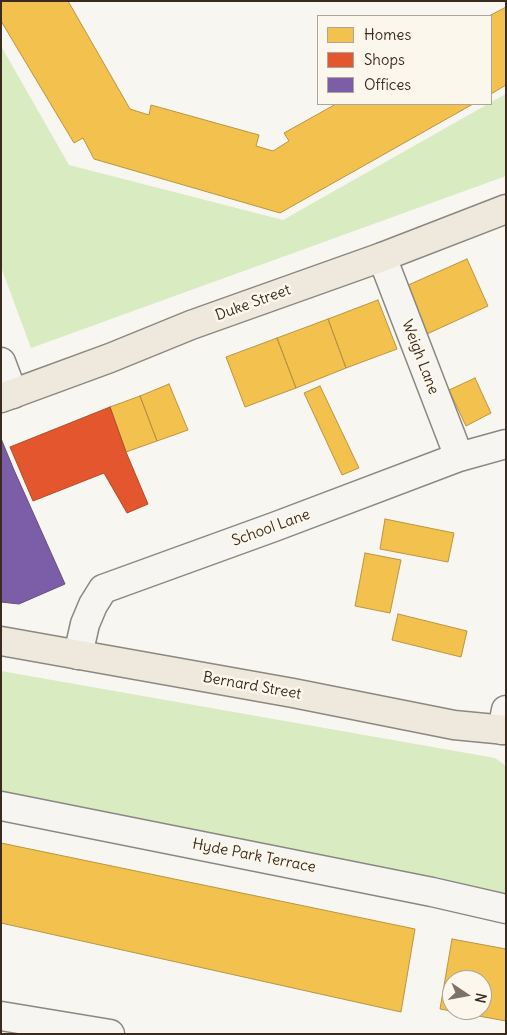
<!DOCTYPE html>
<html>
<head>
<meta charset="utf-8">
<style>
	body { margin:0 }
	#map { position:relative; width:507px; height:1035px; overflow:hidden; background:#f8f6f0; font-family:Delius,sans-serif }
	canvas { display:block }
	.frame { position:absolute; inset:0; border:2px solid #3b2a1e; pointer-events:none }
	.legend { position:absolute; left:317px; top:15px; width:175px; height:90px; box-sizing:border-box; background:#fbf7ec; border:1px solid #aea59a; margin:0; padding:6px 9px; list-style:none; font-size:15px; color:#3b2a1e }
	.legend li { display:flex; align-items:center; gap:10px; height:25px }
	.legend b { width:25px; border:1px solid #aea59a }
	.north { position:absolute; left:442px; top:970px; width:50px; height:50px; box-sizing:border-box; background:#fbf7ec; border:1px solid #aea59a; border-radius:50%; rotate:102deg; font-size:14px; font-weight:700; line-height:20px; text-align:center; color:#3b2a1e }
	.north::after { content:''; display:block; margin:auto; width:18px; height:22px; background:#7d7168; clip-path:polygon(50% 0,100% 100%,50% 72%,0 100%) }
</style>
</head>
<body>
<div id="map">
<canvas width="507" height="1035"></canvas>
<div class="frame"></div>
<ul class="legend">
<li><b style="height:14px;background:#f2c14e"></b>Homes</li>
<li><b style="height:14px;background:#e4572e"></b>Shops</li>
<li><b style="height:14px;background:#7b5ea7"></b>Offices</li>
</ul>
<div class="north">N</div>
</div>
<script>
const c = document.querySelector('canvas').getContext('2d');
c.lineJoin = 'round';
function fill(path, color) {
  c.fillStyle = color;
  c.fill(path, 'evenodd');
}
function poly(rows) {
  const path = new Path2D();
  for (const r of rows) {
    path.moveTo(r[0], r[1]);
    for (let i = 2; i < r.length; i += 2) path.lineTo(r[i], r[i + 1]);
  }
  return path;
}
function strokePath(path, color, width, dash) {
  c.strokeStyle = color;
  c.lineWidth = width;
  c.lineCap = dash ? 'butt' : 'round';
  c.setLineDash(dash || []);
  c.stroke(path);
}
function label(font, color, halo, rows, align = 'center') {
  c.font = font + ' Delius,sans-serif';
  c.lineWidth = 5;
  c.setLineDash([]);
  c.textBaseline = 'middle';
  c.strokeStyle = halo;
  c.fillStyle = color;
  for (const [text, x, y, turn = 0] of rows) {
    c.save();
    c.translate(x, y);
    c.rotate((+turn || 0) * Math.PI / 180);
    c.textAlign = isNaN(turn) ? turn : align;
    if (halo) c.strokeText(text, 0, 0);
    c.fillText(text, 0, 0);
    c.restore();
  }
}
fill(poly([
	[1,46,69,165,283,220,488,104,491,104,491,102,506,94,506,176,31,348,1,267],
	[1,671,495,758,506,766,506,893,1,793]
]), '#d9ebc1');
const homes = poly([
	[1,1,68,1,130,109,149,115,151,105,259,135,256,146,273,151,289,141,284,133,336,104,473,104,280,213,94,159,83,138,74,143,1,21,1,1],
	[506,7,506,85,491,94,491,16,489,16,506,7],
	[467,259,488,306,427,334,406,286,467,259],
	[378,300,397,349,346,368,328,319,378,300],
	[328,319,346,368,296,388,277,338,328,319],
	[277,338,296,388,245,407,226,357,277,338],
	[475,378,491,413,466,426,449,390,475,378],
	[169,384,188,430,157,441,140,396,169,384],
	[320,386,359,468,342,475,304,393,320,386],
	[140,396,157,441,126,452,110,407,140,396],
	[385,519,454,533,448,562,380,549,385,519],
	[365,553,401,560,390,613,355,606,365,553],
	[398,614,467,631,461,657,392,640,398,614],
	[1,843,415,929,401,1012,1,923,1,843],
	[452,939,506,949,506,1021,440,1009,452,939],
	[452,980,482,980,482,1010,452,1010,452,980]
]);
fill(homes, '#f2c14e');
strokePath(homes, '#bb9440', 1);
const shops = poly([
	[110,407,126,452,148,504,127,513,104,473,33,501,10,447,110,407]
]);
fill(shops, '#e4572e');
strokePath(shops, '#b14a29', 1);
const offices = poly([
	[2,441,14,470,65,584,19,604,1,602,1,442,2,441]
]);
fill(offices, '#7b5ea7');
strokePath(offices, '#684e7e', 1);
const minor = poly([
	[382,257,459,457],
	[1,362,13,394],
	[78,655,85,624,93,605,103,589,274,527,459,457,506,444],
	[502,730,506,710],
	[1,806,432,892,506,909],
	[1,1016,110,1034]
]);
const major = poly([
	[1,398,110,358,191,325,382,257,506,209],
	[1,641,293,693,454,725,506,730]
]);
strokePath(minor, '#8b8781', 31);
strokePath(major, '#8b8781', 31);
strokePath(minor, '#f6f5f1', 28);
strokePath(major, '#eee8dd', 28);
label('15px', '#3b2a1e', '#fbf7ec', [
	["Duke Street",253,303,-20],
	["Weigh Lane",420,357,69],
	["School Lane",271,528,-20],
	["Bernard Street",252,686,10],
	["Hyde Park Terrace",254,856,11]
]);
</script>
</body>
</html>
